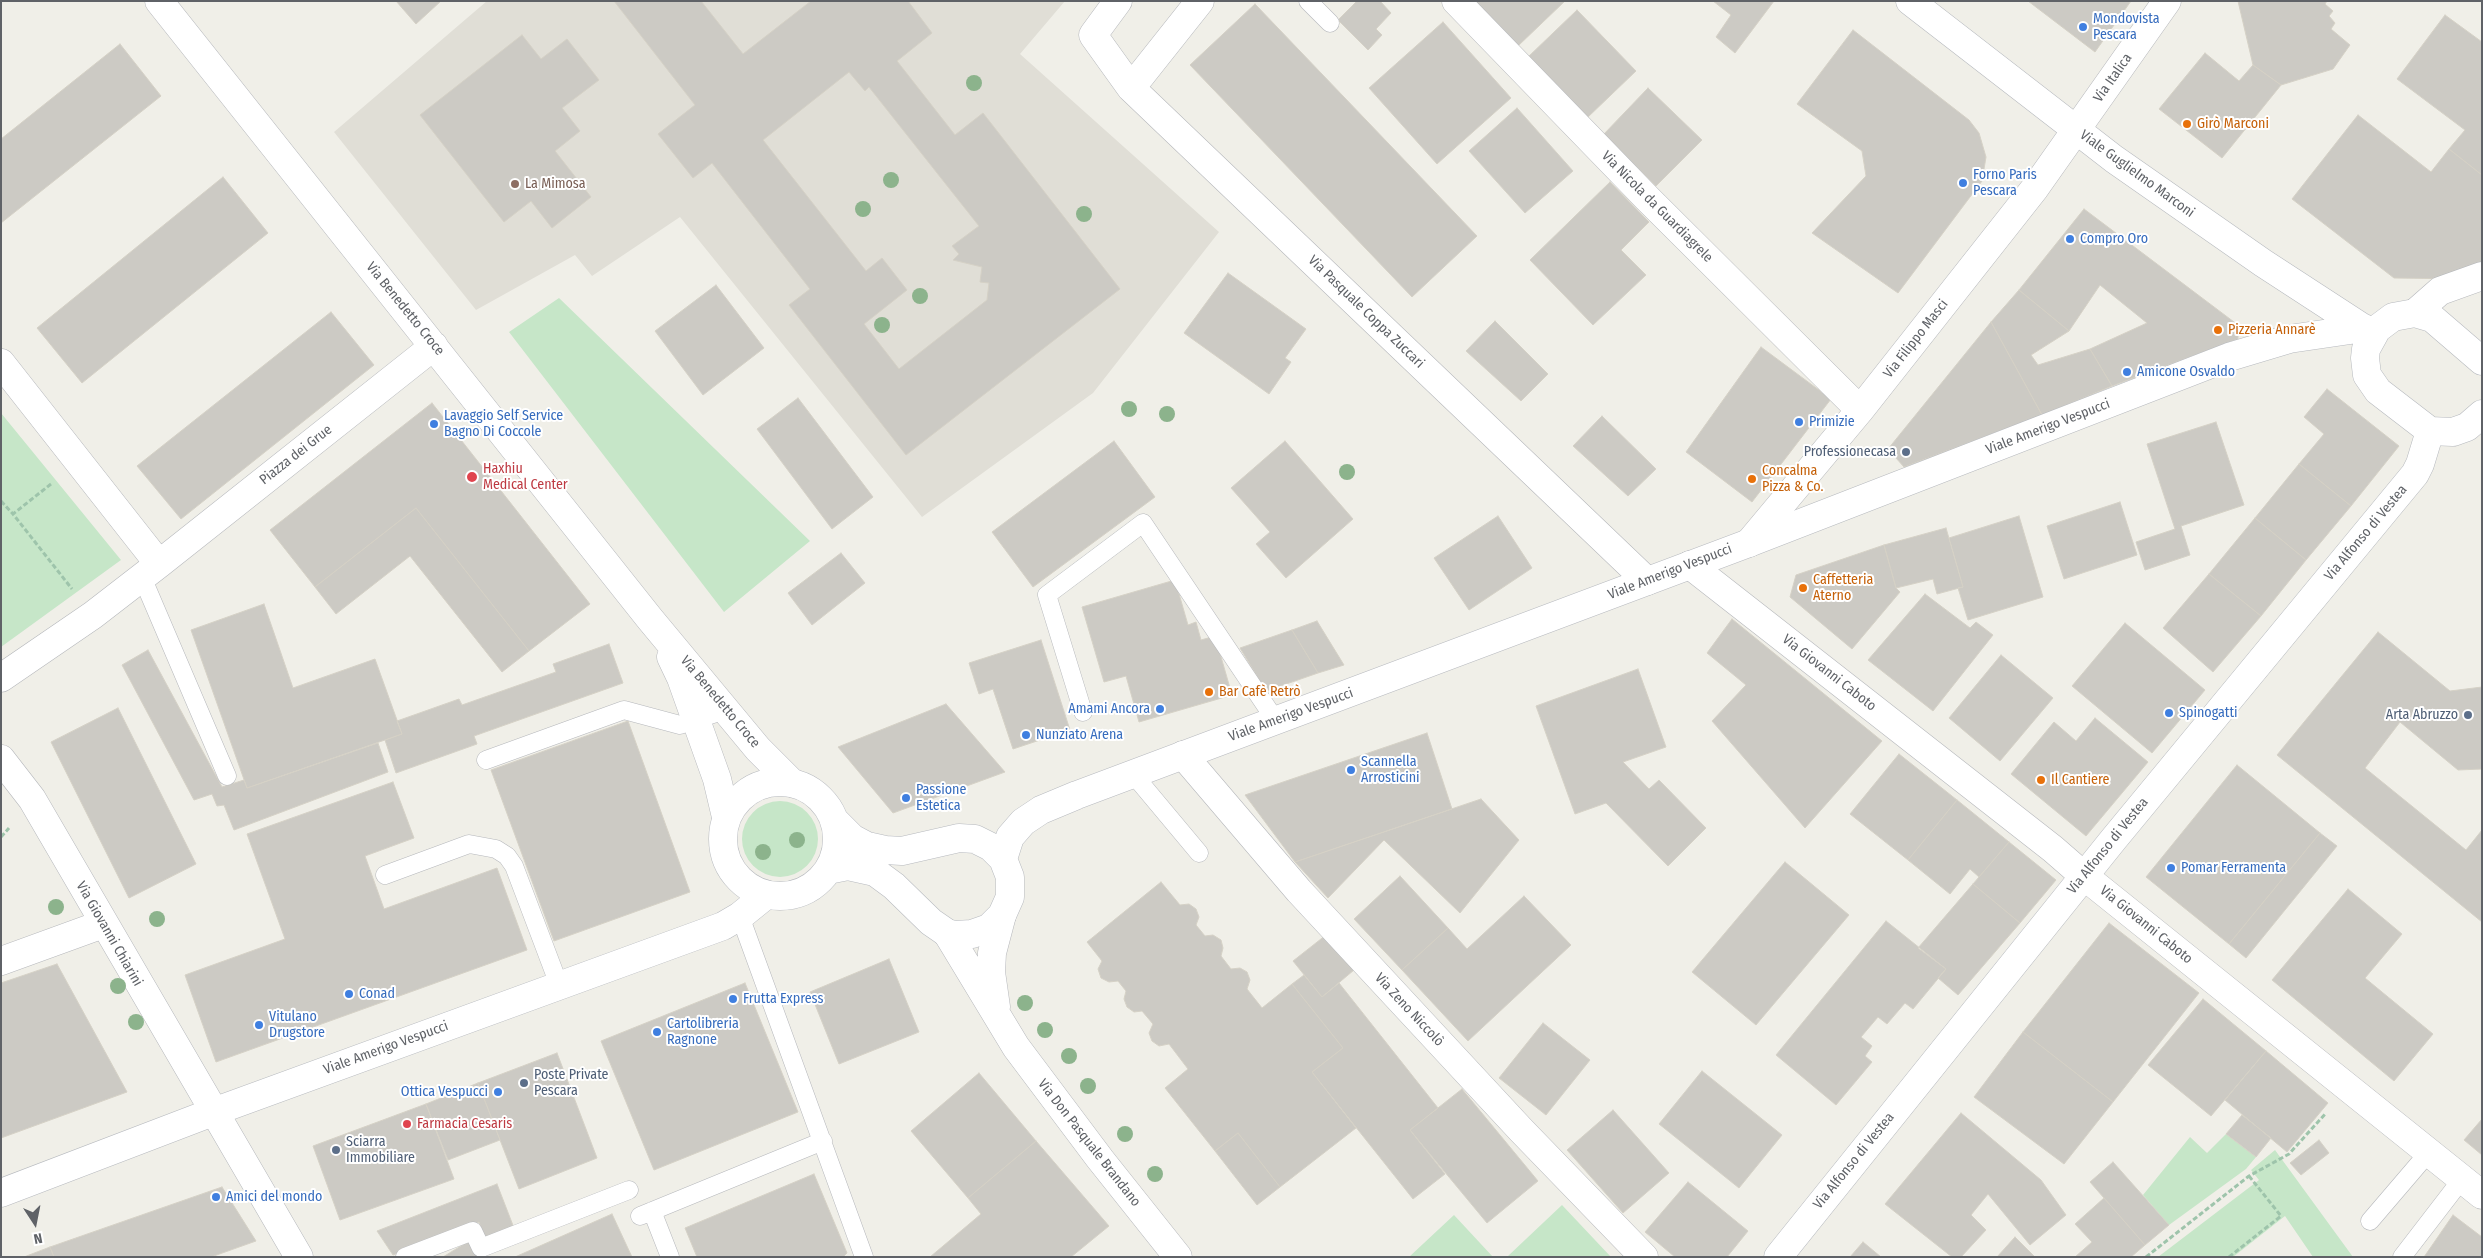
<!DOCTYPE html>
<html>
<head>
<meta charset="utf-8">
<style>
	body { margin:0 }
	#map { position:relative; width:2483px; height:1258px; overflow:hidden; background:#f0efe8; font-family:"Fira Sans Condensed",sans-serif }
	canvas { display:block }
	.frame { position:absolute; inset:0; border:2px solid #5f6267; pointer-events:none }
	.north { position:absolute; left:10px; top:1198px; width:50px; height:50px; -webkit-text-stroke:4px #fff; paint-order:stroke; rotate:169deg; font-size:14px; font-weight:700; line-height:20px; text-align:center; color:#5f6267 }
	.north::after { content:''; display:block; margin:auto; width:18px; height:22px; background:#5f6267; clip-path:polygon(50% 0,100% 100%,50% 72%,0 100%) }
</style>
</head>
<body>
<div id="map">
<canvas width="2483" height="1258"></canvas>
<div class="frame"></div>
<div class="north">N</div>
</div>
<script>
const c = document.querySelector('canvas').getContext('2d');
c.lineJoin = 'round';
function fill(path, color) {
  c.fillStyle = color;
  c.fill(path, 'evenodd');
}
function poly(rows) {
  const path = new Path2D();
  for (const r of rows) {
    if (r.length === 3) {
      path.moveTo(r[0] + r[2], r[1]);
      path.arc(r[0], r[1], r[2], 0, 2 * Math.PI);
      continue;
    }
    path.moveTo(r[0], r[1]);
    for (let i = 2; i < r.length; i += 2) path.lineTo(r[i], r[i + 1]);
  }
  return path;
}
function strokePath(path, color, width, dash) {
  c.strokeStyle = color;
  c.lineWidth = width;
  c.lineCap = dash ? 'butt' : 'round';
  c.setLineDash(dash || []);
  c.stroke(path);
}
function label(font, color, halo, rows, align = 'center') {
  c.font = font + ' "Fira Sans Condensed",sans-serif';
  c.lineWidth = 4;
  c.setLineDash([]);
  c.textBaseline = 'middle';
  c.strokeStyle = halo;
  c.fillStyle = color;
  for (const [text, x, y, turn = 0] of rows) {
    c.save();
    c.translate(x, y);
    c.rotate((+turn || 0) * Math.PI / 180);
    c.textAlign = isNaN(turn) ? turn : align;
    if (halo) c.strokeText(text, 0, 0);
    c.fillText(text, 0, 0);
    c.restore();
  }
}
fill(poly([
	[487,1,1065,1,1020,54,1219,232,1093,393,922,517,680,217,592,276,575,255,476,310,334,132]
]), '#e0ded6');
fill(poly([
	[559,298,810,541,724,612,509,332],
	[1,413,121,560,1,647],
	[780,839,38],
	[2226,1134,2256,1157,2246,1169,2169,1225,2143,1195,2190,1137,2207,1153],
	[2275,1150,2353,1257,2313,1257,2285,1216,2233,1257,2158,1257,2259,1180,2251,1170],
	[1562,1205,1611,1257,1508,1257,1508,1256],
	[1454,1215,1493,1257,1409,1257]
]), '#c6e6c8');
const building = poly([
	[396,1,441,1,416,24,396,1],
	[614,1,701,1,743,54,811,1,908,1,932,33,897,61,955,135,983,113,1120,289,906,455,789,305,810,289,712,163,693,178,658,134,695,105,614,1],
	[849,72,865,91,869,87,979,226,952,246,959,254,953,260,982,267,980,282,989,283,987,300,899,369,864,324,907,290,882,258,866,271,763,140,849,72],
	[1357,1,1380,1,1391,13,1376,29,1382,35,1368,50,1338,20,1357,1],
	[1475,1,1565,1,1518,46,1475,1],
	[1713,1,1774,1,1735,53,1716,37,1731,15,1713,1],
	[2028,1,2131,1,2095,52,2028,1],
	[2238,1,2327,1,2325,4,2333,11,2329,16,2335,23,2331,29,2350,45,2333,69,2281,85,2253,65,2238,1],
	[1255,4,1477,236,1412,297,1190,65,1255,4],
	[1577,10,1636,71,1587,118,1528,57,1577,10],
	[2445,15,2482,42,2482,175,2449,149,2465,130,2397,79,2445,15],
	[1443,22,1511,98,1437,164,1369,88,1443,22],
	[1853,30,1969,120,1979,133,1986,157,1982,181,1898,293,1812,233,1866,176,1862,151,1797,104,1853,30],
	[522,35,541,59,567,39,599,80,562,108,580,131,555,151,591,197,552,228,531,201,504,222,420,115,522,35],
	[120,44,161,96,1,223,1,139,120,44],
	[2205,53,2239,81,2253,65,2281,85,2222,158,2159,109,2205,53],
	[1648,88,1702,140,1656,186,1603,135,1648,88],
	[1517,108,1573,171,1525,213,1469,151,1517,108],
	[2358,115,2431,172,2449,149,2482,175,2482,261,2467,279,2394,278,2292,199,2358,115],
	[223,177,268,233,82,383,37,328,223,177],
	[1610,182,1649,222,1621,250,1646,275,1593,325,1530,260,1610,182],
	[2084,209,2238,325,2238,339,2112,386,2090,349,2147,323,2100,285,2069,331,2019,290,2084,209],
	[1228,273,1306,329,1285,358,1291,362,1269,394,1184,333,1228,273],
	[716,285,764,348,703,395,655,331,716,285],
	[2019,290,2069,331,2031,355,2038,365,2090,349,2112,386,2042,415,1991,322,2019,290],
	[331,312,374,365,181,519,137,466,331,312],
	[1495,321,1548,374,1521,401,1466,351,1495,321],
	[1991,322,2042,415,1904,467,1888,449,1991,322],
	[1761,347,1831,399,1752,502,1686,452,1761,347],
	[2327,389,2399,446,2351,506,2299,464,2324,434,2304,417,2327,389],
	[798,398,873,497,832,529,757,429,798,398],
	[432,403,590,604,529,651,416,508,315,587,270,530,432,403],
	[1602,416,1656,469,1628,496,1573,446,1602,416],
	[2216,422,2244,505,2181,526,2190,555,2145,570,2136,542,2175,529,2147,444,2216,422],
	[1114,441,1155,497,1033,587,992,532,1114,441],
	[1285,441,1353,519,1286,578,1256,544,1270,532,1231,488,1285,441],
	[2299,464,2351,506,2306,560,2255,518,2299,464],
	[2120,502,2137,555,2064,579,2047,526,2120,502],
	[416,508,529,651,502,672,410,556,336,614,315,587,416,508],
	[1498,516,1532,568,1469,610,1434,558,1498,516],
	[2019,516,2043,597,1968,620,1958,588,1963,587,1949,538,2019,516],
	[2255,518,2306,560,2261,616,2209,574,2255,518],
	[1946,528,1963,587,1937,594,1933,579,1896,588,1884,545,1946,528],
	[1884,545,1896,588,1900,592,1852,649,1790,597,1796,575,1884,545],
	[841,553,865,583,812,625,788,593,841,553],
	[2209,574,2261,616,2213,672,2163,628,2209,574],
	[1175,580,1188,625,1196,622,1201,640,1215,636,1232,695,1139,722,1126,676,1104,682,1082,607,1175,580],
	[1925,594,1970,628,1976,622,1993,635,1933,711,1868,660,1925,594],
	[264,604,293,688,375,659,402,734,247,788,191,630,264,604],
	[1732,619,1882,741,1805,828,1712,721,1746,685,1707,653,1732,619],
	[1317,621,1344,665,1318,673,1292,630,1317,621],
	[2125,623,2205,690,2152,753,2072,686,2125,623],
	[1292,630,1318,673,1266,691,1240,648,1292,630],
	[2378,632,2450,691,2482,687,2482,769,2458,770,2400,722,2365,768,2466,850,2482,830,2482,922,2277,755,2378,632],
	[1041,640,1070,730,1013,749,993,689,979,694,969,663,1041,640],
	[609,644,623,683,474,736,477,744,396,773,385,740,402,734,397,721,459,699,462,705,556,672,553,664,609,644],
	[148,650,222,787,244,780,247,788,378,743,388,772,234,830,224,805,217,806,212,794,194,800,122,665,148,650],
	[2001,655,2053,698,2000,761,1949,718,2001,655],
	[1638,669,1666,747,1623,762,1649,789,1659,780,1706,828,1668,866,1606,803,1575,814,1536,706,1638,669],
	[946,704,1005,772,893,813,838,747,946,704],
	[118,708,196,864,129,898,51,742,118,708],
	[2095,718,2148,762,2086,836,2011,774,2054,722,2076,741,2095,718],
	[628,721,690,892,554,941,491,770,628,721],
	[1427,733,1452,809,1295,862,1245,795,1427,733],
	[1899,754,1957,800,1908,860,1850,814,1899,754],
	[2237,765,2320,833,2229,944,2146,877,2237,765],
	[393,782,414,838,365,856,384,909,497,868,527,950,216,1062,185,975,285,939,247,834,393,782],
	[1481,799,1519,840,1460,913,1384,840,1328,898,1295,862,1481,799],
	[1957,800,2009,842,1979,877,1970,869,1950,894,1908,860,1957,800],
	[2320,833,2337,846,2246,958,2229,944,2320,833],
	[2009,842,2056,880,2020,923,1973,884,2009,842],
	[1785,862,1849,915,1756,1025,1692,972,1785,862],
	[1400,876,1448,928,1402,970,1354,919,1400,876],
	[1161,882,1180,905,1189,904,1196,909,1199,917,1196,925,1205,936,1213,935,1221,940,1223,948,1221,956,1231,969,1240,968,1247,972,1250,980,1247,989,1262,1008,1292,984,1343,1048,1312,1072,1356,1128,1280,1187,1238,1133,1215,1151,1165,1088,1188,1069,1169,1044,1159,1046,1152,1041,1149,1033,1153,1024,1142,1011,1134,1012,1127,1007,1124,999,1126,991,1118,981,1109,982,1101,978,1098,969,1102,961,1087,942,1161,882],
	[1973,884,2020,923,1958,995,1938,978,1946,969,1918,948,1973,884],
	[2348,889,2402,934,2365,978,2433,1034,2394,1081,2272,980,2348,889],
	[1524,896,1571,945,1468,1041,1402,970,1448,928,1467,949,1524,896],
	[1886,921,1946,969,1913,1009,1905,1003,1887,1024,1878,1017,1861,1037,1872,1046,1865,1056,1872,1062,1836,1105,1776,1055,1886,921],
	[2109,923,2199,993,2113,1102,2023,1032,2109,923],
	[1326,935,1354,970,1322,997,1293,961,1326,935],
	[889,959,919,1032,839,1064,810,992,889,959],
	[57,964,127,1092,1,1138,1,983,57,964],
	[1304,975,1322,997,1339,983,1438,1108,1410,1130,1445,1174,1413,1199,1312,1072,1343,1048,1292,984,1304,975],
	[745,983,798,1112,654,1170,601,1041,745,983],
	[2203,999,2266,1051,2211,1116,2148,1065,2203,999],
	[1543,1023,1590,1060,1546,1115,1499,1078,1543,1023],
	[2023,1032,2113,1102,2064,1164,1974,1097,2023,1032],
	[2266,1051,2328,1103,2287,1152,2225,1100,2266,1051],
	[557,1053,597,1158,519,1189,478,1083,557,1053],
	[1702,1071,1782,1135,1739,1188,1659,1124,1702,1071],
	[979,1073,1036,1141,968,1198,911,1131,979,1073],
	[478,1083,500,1140,448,1160,426,1104,478,1083],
	[1462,1089,1538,1181,1487,1223,1410,1130,1462,1089],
	[426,1104,454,1179,340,1220,313,1146,426,1104],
	[1613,1110,1669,1173,1623,1213,1567,1150,1613,1110],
	[1961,1113,2041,1180,2066,1215,2030,1245,1988,1194,1971,1215,1986,1230,1961,1257,1952,1257,1885,1204,1961,1113],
	[2242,1115,2271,1138,2256,1157,2226,1134,2242,1115],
	[2482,1119,2482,1155,2464,1140,2482,1119],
	[1238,1133,1280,1187,1257,1205,1215,1151,1238,1133],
	[2319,1140,2329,1153,2301,1175,2290,1163,2319,1140],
	[1036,1141,1109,1226,1071,1257,930,1257,981,1214,968,1198,1036,1141],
	[2113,1162,2169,1225,2145,1245,2090,1182,2113,1162],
	[814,1174,847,1253,843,1257,697,1257,685,1228,814,1174],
	[1688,1182,1748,1231,1727,1257,1675,1257,1645,1232,1688,1182],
	[497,1184,514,1228,485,1239,479,1222,393,1255,377,1231,497,1184],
	[222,1187,256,1241,211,1257,54,1257,50,1247,222,1187],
	[2104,1198,2145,1245,2131,1257,2075,1257,2092,1242,2075,1224,2104,1198],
	[612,1214,632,1257,515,1257,612,1214],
	[2453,1215,2482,1237,2482,1257,2424,1257,2453,1215],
	[2015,1237,2035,1257,1997,1257,2015,1237],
	[469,1241,478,1257,443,1257,469,1241],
	[1863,1242,1881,1257,1850,1257,1863,1242],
	[50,1247,54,1257,24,1257,50,1247]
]);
fill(building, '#cccac4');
strokePath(building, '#d5d1c6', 1);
const lane = poly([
	[1308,1,1330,23],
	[142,577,227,776],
	[1083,712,1047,595,1143,523,1276,721],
	[486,760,624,710,680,725,725,710],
	[1133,774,1199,853],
	[385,875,469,844,496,849,507,856,514,866,559,985],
	[740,916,864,1257],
	[652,1211,670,1257],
	[640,1216,823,1141],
	[2370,1221,2429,1152],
	[405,1257,473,1231,481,1248,629,1190],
	[2402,1257,2462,1179]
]);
const street = poly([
	[159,1,650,619,758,749,792,783],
	[1118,1,1093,35,1131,88,1647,581],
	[1456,1,1647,198,1860,410],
	[1131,88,1200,1],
	[2415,313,2440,291,2482,276],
	[1,363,159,564],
	[1749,543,1860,410,2035,188,2167,1],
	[1690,565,2053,849,2084,876,2482,1195],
	[671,657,681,678,717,779,726,817],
	[1,678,93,615,159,564,434,346],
	[1183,755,1299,891,1521,1130,1644,1257],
	[1,759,32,799,299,1257],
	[947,933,1016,1047,1100,1159,1178,1257],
	[1,961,103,924],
	[996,1007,991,972,992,953,1002,915]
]);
const secondary = poly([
	[1910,1,2114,159,2263,263,2369,332],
	[2482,361,2432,318,2415,313,2393,317,2377,329,2366,349,2365,358,2367,375,2378,391,2430,431,2453,432,2467,427,2482,414],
	[780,839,57],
	[1003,859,1010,837,1023,822,1041,810,1077,795,1749,543,2229,357,2289,339,2364,328],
	[828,870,848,866,875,872,894,886,931,922,947,933,955,935,972,934,989,928,1002,915,1010,897,1010,877,1003,859,991,847,975,839,959,838,902,851,885,850,867,846,852,838,834,820],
	[1,1193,213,1112,723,926,740,916,766,895],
	[1778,1257,2113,840,2415,474,2420,464,2430,431]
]);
strokePath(lane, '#b5b7bb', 19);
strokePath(street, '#b5b7bb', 29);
strokePath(secondary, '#b6b9be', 29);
strokePath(poly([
	[51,484,13,514,72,589],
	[1,501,13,514],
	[1,837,9,828],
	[2146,1257,2249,1176,2289,1154,2326,1113],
	[2229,1257,2281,1216,2249,1176]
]), '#9ec4ab', 3, [5, 2.5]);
strokePath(lane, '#fff', 18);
strokePath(street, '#fff', 28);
strokePath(secondary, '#fff', 28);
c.fillStyle = '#8cb38c';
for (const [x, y] of [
	[974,83],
	[891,180],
	[863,209],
	[1084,214],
	[920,296],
	[882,325],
	[1129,409],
	[1167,414],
	[1347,472],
	[797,840],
	[763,852],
	[56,907],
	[157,919],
	[118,986],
	[1025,1003],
	[136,1022],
	[1045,1030],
	[1069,1056],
	[1088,1086],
	[1125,1134],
	[1155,1174]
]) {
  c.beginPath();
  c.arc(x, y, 8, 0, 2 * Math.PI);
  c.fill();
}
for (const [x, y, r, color] of [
	[2083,27,5,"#3f7fe0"],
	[2187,124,5,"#e8710a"],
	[1963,183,5,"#3f7fe0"],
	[515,184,5,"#8d6e63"],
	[2070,239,5,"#3f7fe0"],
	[2218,330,5,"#e8710a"],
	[2127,372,5,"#3f7fe0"],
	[1799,422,5,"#3f7fe0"],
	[434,424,5,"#3f7fe0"],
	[1906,452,5,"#5c6f8a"],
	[472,477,6,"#e0444e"],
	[1752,479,5,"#e8710a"],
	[1803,588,5,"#e8710a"],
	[1209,692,5,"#e8710a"],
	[1160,709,5,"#3f7fe0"],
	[2169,713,5,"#3f7fe0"],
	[2468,715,5,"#5c6f8a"],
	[1026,735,5,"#3f7fe0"],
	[1351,770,5,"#3f7fe0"],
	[2041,780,5,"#e8710a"],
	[906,798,5,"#3f7fe0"],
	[2171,868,5,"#3f7fe0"],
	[349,994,5,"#3f7fe0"],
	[733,999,5,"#3f7fe0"],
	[259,1025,5,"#3f7fe0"],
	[657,1032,5,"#3f7fe0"],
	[524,1083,5,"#5c6f8a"],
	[498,1092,5,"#3f7fe0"],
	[407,1124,5,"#e0444e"],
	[336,1150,5,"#5c6f8a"],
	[216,1197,5,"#3f7fe0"]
]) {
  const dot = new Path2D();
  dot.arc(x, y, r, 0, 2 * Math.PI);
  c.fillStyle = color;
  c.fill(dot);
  strokePath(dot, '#fff', 2);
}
label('14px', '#366cbe', '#fff', [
	["Mondovista",2093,19],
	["Pescara",2093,35],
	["Forno Paris",1973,175],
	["Pescara",1973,191],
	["Compro Oro",2080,239],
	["Amicone Osvaldo",2137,372],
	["Lavaggio Self Service",444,416],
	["Bagno Di Coccole",444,432],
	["Primizie",1809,422],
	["Amami Ancora",1150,709,"right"],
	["Spinogatti",2179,713],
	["Nunziato Arena",1036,735],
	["Scannella",1361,762],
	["Arrosticini",1361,778],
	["Passione",916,790],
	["Estetica",916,806],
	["Pomar Ferramenta",2181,868],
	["Conad",359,994],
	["Frutta Express",743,999],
	["Vitulano",269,1017],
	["Drugstore",269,1033],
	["Cartolibreria",667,1024],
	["Ragnone",667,1040],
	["Ottica Vespucci",488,1092,"right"],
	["Amici del mondo",226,1197]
], 'left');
label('14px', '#5f6267', '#fff', [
	["Via Italica",2113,78,-55],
	["Viale Guglielmo Marconi",2137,174,36],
	["Via Nicola da Guardiagrele",1657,207,45],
	["Via Benedetto Croce",405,309,51],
	["Via Pasquale Coppa Zuccari",1366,312,44],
	["Via Filippo Masci",1916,339,-52],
	["Viale Amerigo Vespucci",2048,427,-21],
	["Piazza dei Grue",296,455,-38],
	["Via Alfonso di Vestea",2366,533,-50],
	["Viale Amerigo Vespucci",1670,572,-21],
	["Via Giovanni Caboto",1829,673,38],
	["Via Benedetto Croce",720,702,50],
	["Viale Amerigo Vespucci",1291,715,-20],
	["Via Alfonso di Vestea",2108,846,-51],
	["Via Giovanni Caboto",2146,925,39],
	["Via Giovanni Chiarini",109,934,60],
	["Via Zeno Niccolò",1409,1010,47],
	["Viale Amerigo Vespucci",386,1048,-20],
	["Via Don Pasquale Brandano",1089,1143,52],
	["Via Alfonso di Vestea",1854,1161,-51]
]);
label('14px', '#c56008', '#fff', [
	["Girò Marconi",2197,124],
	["Pizzeria Annarè",2228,330],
	["Concalma",1762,471],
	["Pizza & Co.",1762,487],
	["Caffetteria",1813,580],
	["Aterno",1813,596],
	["Bar Cafè Retrò",1219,692],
	["Il Cantiere",2051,780]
], 'left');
label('14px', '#785e54', '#fff', [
	["La Mimosa",525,184]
], 'left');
label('14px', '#4e5e75', '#fff', [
	["Professionecasa",1896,452],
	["Arta Abruzzo",2458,715],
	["Poste Private",534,1075,"left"],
	["Pescara",534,1091,"left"],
	["Sciarra",346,1142,"left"],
	["Immobiliare",346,1158,"left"]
], 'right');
label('14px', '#be3a42', '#fff', [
	["Haxhiu",483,469],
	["Medical Center",483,485],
	["Farmacia Cesaris",417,1124]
], 'left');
</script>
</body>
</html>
